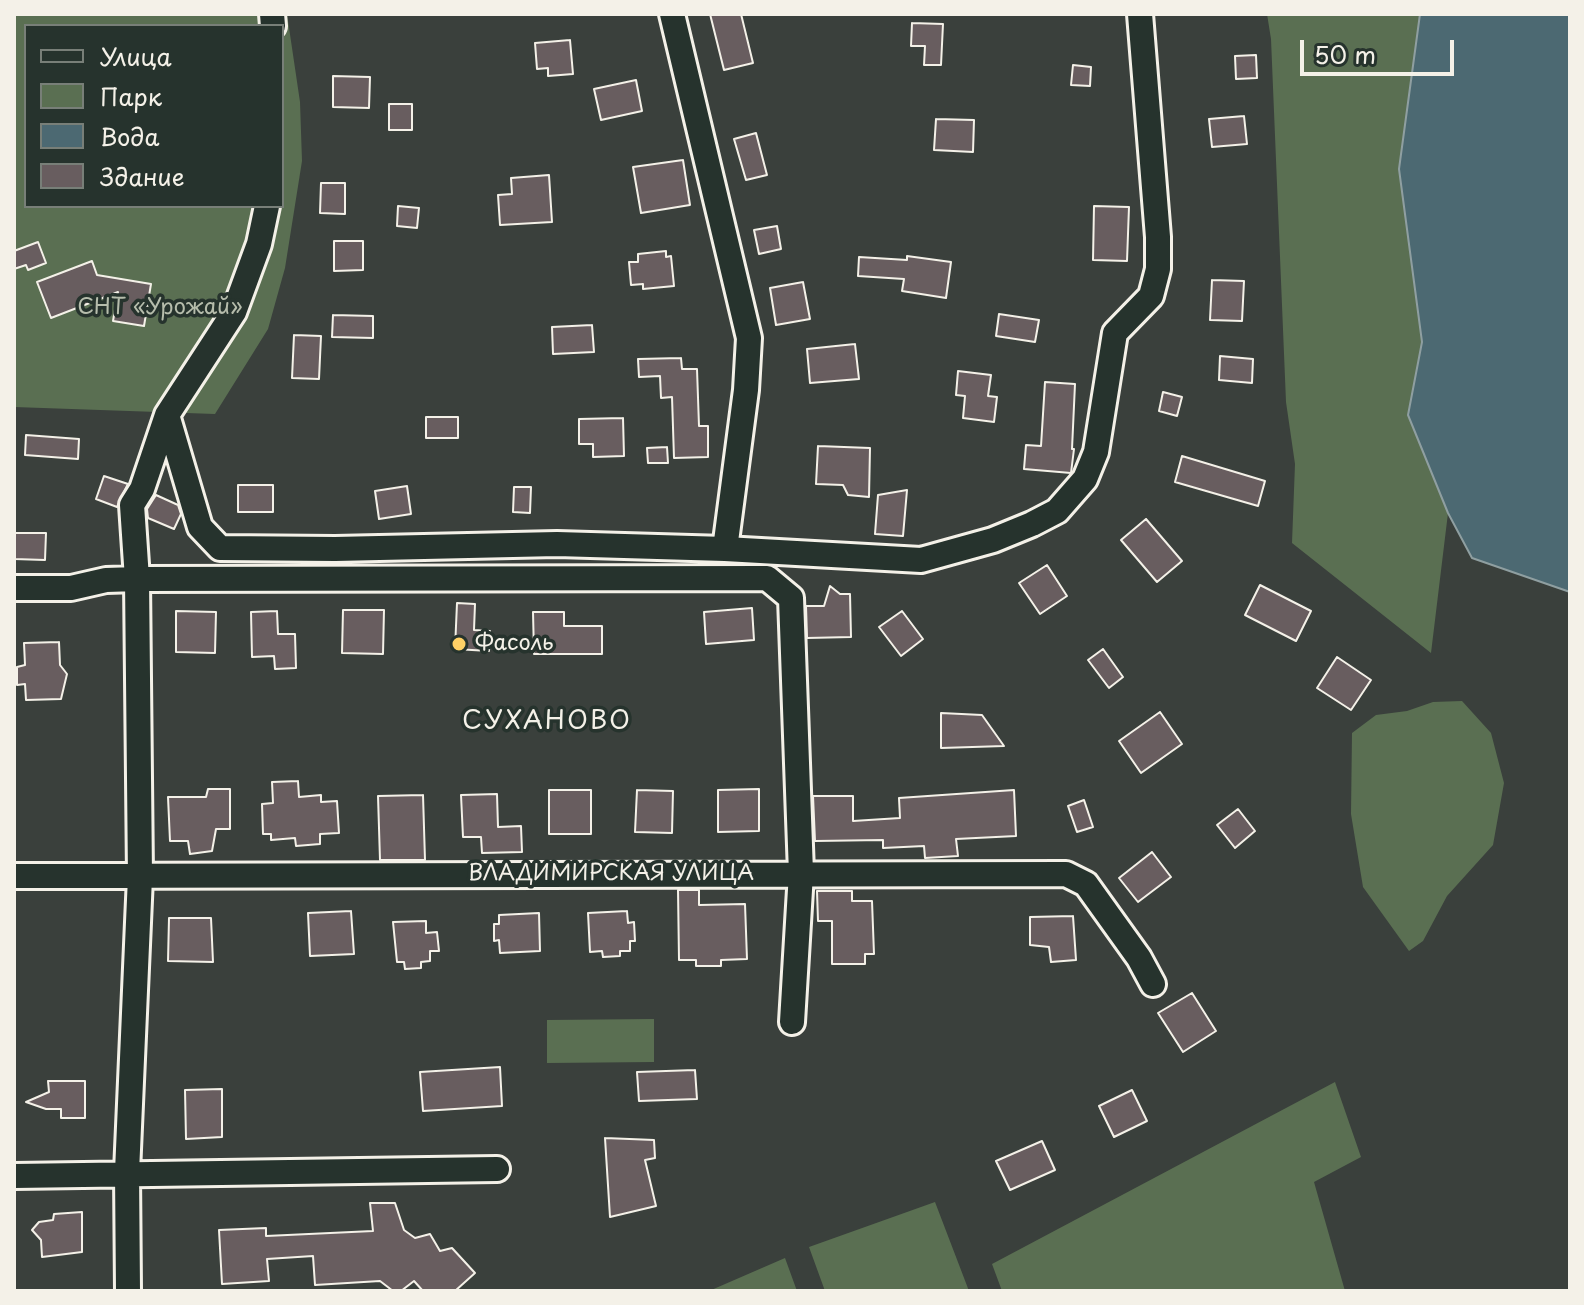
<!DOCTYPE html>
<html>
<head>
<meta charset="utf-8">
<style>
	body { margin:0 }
	#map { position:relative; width:1584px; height:1305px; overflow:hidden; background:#3a403c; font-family:"Playpen Sans",sans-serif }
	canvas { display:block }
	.frame { position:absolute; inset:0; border:16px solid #f4f1e8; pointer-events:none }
	.legend { position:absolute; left:24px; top:24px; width:260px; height:184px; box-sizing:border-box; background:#26332d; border:2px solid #787f78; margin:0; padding:10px 14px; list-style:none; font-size:24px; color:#f4f1e8 }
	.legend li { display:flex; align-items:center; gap:16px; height:40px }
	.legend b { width:40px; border:2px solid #787f78 }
	.scale { position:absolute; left:1300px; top:40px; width:154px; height:36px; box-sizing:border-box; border:4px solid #f4f1e8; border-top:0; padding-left:10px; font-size:24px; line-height:28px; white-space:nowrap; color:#f4f1e8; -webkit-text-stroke:6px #26332d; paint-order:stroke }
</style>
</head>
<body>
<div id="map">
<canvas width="1584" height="1305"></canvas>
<div class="frame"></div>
<ul class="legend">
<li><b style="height:10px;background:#26332d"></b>Улица</li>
<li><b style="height:22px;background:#5a6f52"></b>Парк</li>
<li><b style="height:22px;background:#4c6972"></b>Вода</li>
<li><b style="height:22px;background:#685d5f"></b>Здание</li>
</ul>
<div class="scale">50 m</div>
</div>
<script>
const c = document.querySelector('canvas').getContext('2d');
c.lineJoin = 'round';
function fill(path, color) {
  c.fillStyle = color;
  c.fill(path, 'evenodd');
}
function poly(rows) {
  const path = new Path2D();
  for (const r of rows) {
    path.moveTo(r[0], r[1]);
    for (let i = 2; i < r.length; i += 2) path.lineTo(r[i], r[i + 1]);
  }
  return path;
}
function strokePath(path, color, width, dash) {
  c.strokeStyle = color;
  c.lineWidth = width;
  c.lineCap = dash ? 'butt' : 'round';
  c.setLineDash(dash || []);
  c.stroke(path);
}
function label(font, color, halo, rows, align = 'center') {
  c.font = font + ' "Playpen Sans",sans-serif';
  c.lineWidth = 7;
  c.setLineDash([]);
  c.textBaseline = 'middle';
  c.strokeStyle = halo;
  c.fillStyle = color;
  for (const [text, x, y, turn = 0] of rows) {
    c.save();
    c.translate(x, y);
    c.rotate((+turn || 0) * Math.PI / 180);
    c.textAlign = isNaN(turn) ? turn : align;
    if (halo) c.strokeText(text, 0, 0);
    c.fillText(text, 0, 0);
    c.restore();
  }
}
fill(poly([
	[14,14,287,14,300,102,302,161,285,268,268,329,215,414,14,407],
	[26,26,282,26,282,206,26,206],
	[1267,14,1420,14,1399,169,1422,342,1408,415,1448,513,1431,653,1292,543,1295,464,1286,402,1271,39],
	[1462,701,1491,733,1504,783,1493,845,1447,896,1423,941,1409,951,1363,887,1351,814,1352,733,1376,715,1407,711,1433,702],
	[654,1019,654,1062,547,1063,547,1020],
	[1335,1082,1361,1157,1314,1182,1345,1291,1002,1291,992,1264],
	[935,1202,969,1291,825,1291,809,1247],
	[785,1258,797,1291,709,1291]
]), '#5a6f52');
const water = poly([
	[1420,14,1570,14,1570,592,1472,558,1448,513,1408,415,1422,342,1399,169,1420,14]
]);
fill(water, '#4c6972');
strokePath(water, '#8f9fa1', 2);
const building = poly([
	[710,14,741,14,753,63,724,70,710,14],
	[912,23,943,24,941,65,924,65,925,46,911,46,912,23],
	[570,40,573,74,548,76,548,68,537,69,535,43,570,40],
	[1256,55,1257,78,1236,79,1235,56,1256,55],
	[1073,65,1091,67,1090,86,1071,85,1073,65],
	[333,76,370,77,369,108,333,107,333,76],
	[636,80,642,111,601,120,594,89,636,80],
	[389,104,412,104,412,130,389,130,389,104],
	[1244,116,1247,144,1212,147,1209,119,1244,116],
	[936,119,974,120,973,152,934,150,936,119],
	[756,133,767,175,746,180,734,139,756,133],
	[683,160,690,205,641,213,633,167,683,160],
	[549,175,552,222,500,225,498,195,512,194,511,178,549,175],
	[321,183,345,183,345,214,320,213,321,183],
	[398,206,419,208,417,228,397,226,398,206],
	[1094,206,1129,207,1127,261,1093,260,1094,206],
	[777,226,781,249,759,254,754,230,777,226],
	[334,241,363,241,363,270,334,271,334,241],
	[38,242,46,263,28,270,26,265,14,269,14,251,38,242],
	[666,251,666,257,671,256,674,286,643,289,643,284,631,285,629,262,638,262,638,254,666,251],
	[907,256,951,262,946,298,902,291,904,279,858,276,859,257,907,260,907,256],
	[92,261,97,275,151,284,144,326,113,321,118,292,51,318,37,282,92,261],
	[1212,280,1244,281,1242,321,1210,320,1212,280],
	[803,282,810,319,776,325,770,288,803,282],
	[999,314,1039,320,1035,342,996,336,999,314],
	[333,315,373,316,373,338,332,337,333,315],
	[592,325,594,352,553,354,552,327,592,325],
	[294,335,321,336,319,379,292,378,294,335],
	[855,344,859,379,810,383,807,349,855,344],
	[1220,356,1253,359,1252,383,1219,380,1220,356],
	[681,358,682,369,697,369,699,426,708,426,708,457,674,458,672,397,661,398,660,376,639,377,638,359,681,358],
	[958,371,991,375,988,396,997,397,994,422,963,418,965,396,956,395,958,371],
	[1045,382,1075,384,1072,449,1074,449,1071,473,1024,469,1026,445,1041,446,1045,382],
	[1163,392,1182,397,1177,416,1159,411,1163,392],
	[426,417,458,417,458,438,426,438,426,417],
	[623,418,624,456,593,457,593,444,579,444,579,419,623,418],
	[26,435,79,439,78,459,25,455,26,435],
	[818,446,870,448,869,497,848,495,843,485,816,484,818,446],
	[667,447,668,463,648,463,647,448,667,447],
	[1182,456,1265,481,1258,506,1175,482,1182,456],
	[104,476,128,484,117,507,96,499,104,476],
	[238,485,273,485,273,512,238,512,238,485],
	[407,486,411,514,379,519,375,491,407,486],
	[514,487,531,487,530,513,513,512,514,487],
	[907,490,903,536,875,534,878,495,907,490],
	[156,495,178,505,181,514,174,529,148,518,147,509,156,495],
	[1146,519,1182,561,1157,582,1121,540,1146,519],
	[14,533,46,533,45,560,14,559,14,533],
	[1047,565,1067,596,1040,614,1019,583,1047,565],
	[1260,585,1311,611,1296,641,1245,615,1260,585],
	[830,586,840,594,850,594,851,637,807,638,806,606,824,606,830,586],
	[457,603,475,604,474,630,490,631,489,651,455,649,457,603],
	[752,608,754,640,706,644,704,612,752,608],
	[343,610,384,610,383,654,342,653,343,610],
	[176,611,216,612,215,653,176,652,176,611],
	[277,611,278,634,295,634,296,668,275,669,274,656,252,657,251,612,277,611],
	[902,611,923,639,901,656,879,627,902,611],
	[533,612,564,612,564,626,602,626,602,654,534,654,533,612],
	[59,642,60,665,67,674,61,699,26,700,25,684,17,685,17,667,25,665,24,643,59,642],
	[1103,649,1123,677,1109,688,1088,660,1103,649],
	[1337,657,1371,680,1351,710,1317,688,1337,657],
	[1160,712,1182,744,1141,773,1119,741,1160,712],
	[941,713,982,715,1004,746,941,748,941,713],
	[298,781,299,797,321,795,321,802,337,801,339,833,320,834,320,844,296,846,295,838,271,840,271,834,263,834,262,804,273,803,272,782,298,781],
	[208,789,230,789,230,829,216,829,212,851,190,854,188,841,170,841,168,797,206,797,208,789],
	[759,789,759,831,718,832,718,790,759,789],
	[549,790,591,790,591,834,549,834,549,790],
	[637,790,673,791,672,833,635,832,637,790],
	[1014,790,1016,836,956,839,958,856,925,858,924,846,883,848,883,840,815,841,813,796,853,796,853,821,900,818,899,798,1014,790],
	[497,794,498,827,521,826,522,852,482,853,481,837,463,837,461,795,497,794],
	[423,795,425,860,380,860,378,796,423,795],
	[1084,800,1093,827,1077,832,1068,806,1084,800],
	[1238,809,1255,831,1235,848,1217,825,1238,809],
	[1152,852,1171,877,1138,902,1119,878,1152,852],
	[678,890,699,890,699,905,745,904,747,959,721,960,721,966,696,966,696,960,679,960,678,890],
	[817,891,852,891,852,901,872,901,874,954,865,954,865,964,832,964,832,921,818,921,817,891],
	[351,911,354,954,310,956,308,913,351,911],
	[627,911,628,923,634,922,635,941,630,941,630,951,620,951,620,956,603,957,602,951,590,952,588,913,627,911],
	[539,913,540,951,500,953,499,940,494,941,494,924,499,924,499,915,539,913],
	[1073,916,1076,960,1051,962,1049,947,1030,945,1030,917,1073,916],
	[169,918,211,918,213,962,168,961,169,918],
	[426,921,426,933,437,932,439,951,430,951,430,961,421,962,421,968,405,969,404,962,397,962,393,922,426,921],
	[1192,993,1216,1031,1183,1052,1158,1013,1192,993],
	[500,1067,502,1106,423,1111,420,1072,500,1067],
	[695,1070,697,1099,639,1101,637,1072,695,1070],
	[48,1081,85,1081,85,1118,61,1118,61,1109,46,1109,26,1102,49,1092,48,1081],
	[222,1089,222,1137,186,1139,185,1090,222,1089],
	[1132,1090,1147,1121,1114,1137,1099,1106,1132,1090],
	[605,1138,654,1140,655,1158,645,1160,656,1206,610,1217,605,1138],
	[1042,1141,1055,1170,1010,1190,996,1161,1042,1141],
	[370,1203,395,1203,404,1230,415,1238,430,1234,440,1251,452,1248,475,1273,455,1291,423,1291,414,1281,401,1291,393,1291,380,1281,315,1285,313,1256,267,1259,269,1281,222,1284,219,1230,266,1228,266,1236,373,1231,370,1203],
	[82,1212,82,1252,42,1257,41,1240,32,1230,39,1222,53,1220,54,1214,82,1212]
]);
fill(building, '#685d5f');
strokePath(building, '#f4f1e8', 2);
const minor = poly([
	[272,14,273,26],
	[167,415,200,527,220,548,335,549,557,544,725,549,746,390,749,338,672,14],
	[725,549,921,560,993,540,1032,524,1057,511,1085,479,1096,452,1115,333,1151,296,1158,269,1158,237,1140,14],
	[14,588,71,588,106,580,137,579,767,578,791,598,801,873,792,1022],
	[14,876,1066,874,1086,884,1139,958,1153,984],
	[14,1176,497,1169],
	[128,1291,127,1172,140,877,137,579,132,505,142,489,167,415,234,312,259,244,267,206]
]);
strokePath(minor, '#f4f1e8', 30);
strokePath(minor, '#26332d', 24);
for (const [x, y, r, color] of [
	[459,644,8,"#ffd166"]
]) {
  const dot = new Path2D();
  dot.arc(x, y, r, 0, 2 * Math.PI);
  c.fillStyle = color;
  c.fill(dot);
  strokePath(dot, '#26332d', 3);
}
label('22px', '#b6bdac', '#26332d', [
	["СНТ «Урожай»",160,308]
]);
label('22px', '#f4f1e8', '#26332d', [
	["Фасоль",475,644]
], 'left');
label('22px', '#f4f1e8', '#26332d', [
	["ВЛАДИМИРСКАЯ УЛИЦА",611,874]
]);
c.letterSpacing = '2px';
label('26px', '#f4f1e8', '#26332d', [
	["СУХАНОВО",547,722]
]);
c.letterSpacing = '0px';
</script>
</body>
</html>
